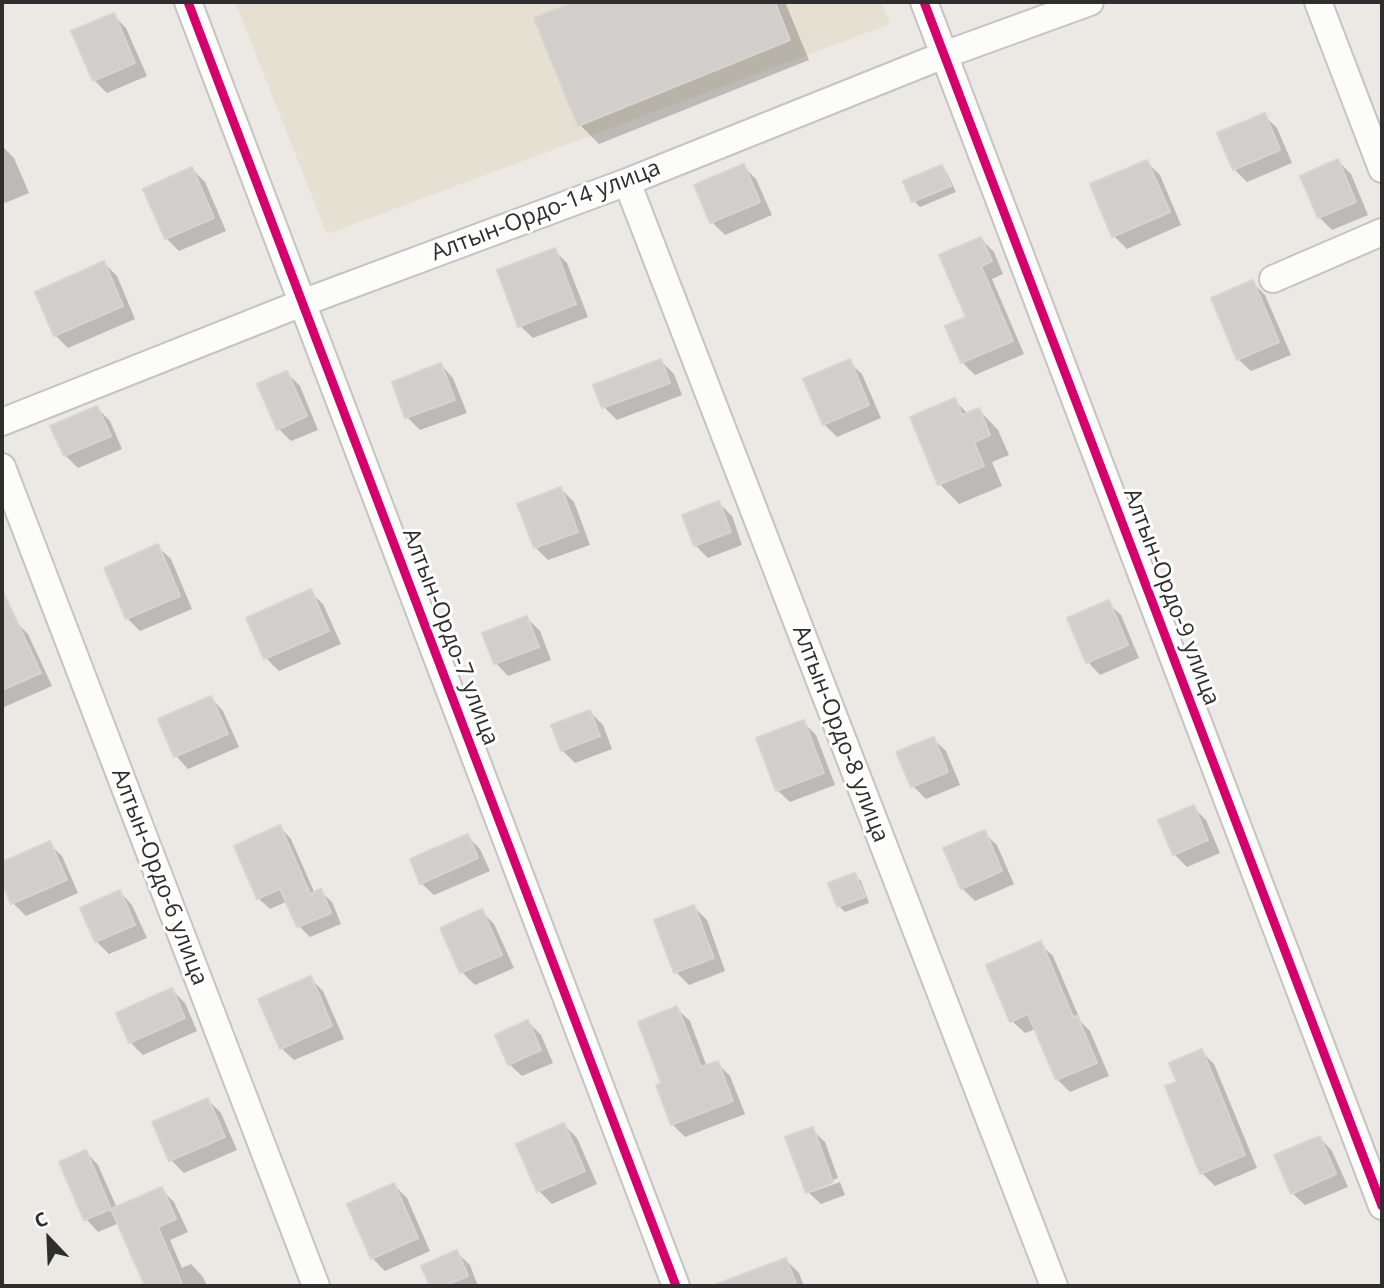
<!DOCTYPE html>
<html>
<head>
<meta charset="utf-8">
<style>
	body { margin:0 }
	#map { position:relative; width:1384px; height:1288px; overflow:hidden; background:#ece8e4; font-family:"Open Sans",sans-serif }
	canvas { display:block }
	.frame { position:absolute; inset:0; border:4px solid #2e2e2e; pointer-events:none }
	.north { position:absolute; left:14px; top:1204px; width:70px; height:70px; -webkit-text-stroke:5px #fff; paint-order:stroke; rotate:337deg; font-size:19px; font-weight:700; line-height:28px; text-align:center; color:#2e2e2e }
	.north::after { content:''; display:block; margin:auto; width:24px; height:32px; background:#2e2e2e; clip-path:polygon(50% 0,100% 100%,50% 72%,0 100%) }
</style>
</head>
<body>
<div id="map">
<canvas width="1384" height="1288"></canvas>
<div class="frame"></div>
<div class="north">С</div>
</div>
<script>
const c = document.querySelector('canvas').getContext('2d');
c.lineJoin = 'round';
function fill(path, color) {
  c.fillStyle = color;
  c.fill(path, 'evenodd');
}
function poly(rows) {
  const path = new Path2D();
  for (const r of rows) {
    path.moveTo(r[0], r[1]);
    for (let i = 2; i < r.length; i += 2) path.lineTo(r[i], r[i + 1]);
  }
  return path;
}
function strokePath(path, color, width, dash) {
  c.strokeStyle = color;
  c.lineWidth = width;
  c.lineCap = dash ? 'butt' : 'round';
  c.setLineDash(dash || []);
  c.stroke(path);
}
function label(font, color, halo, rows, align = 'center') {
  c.font = font + ' "Open Sans",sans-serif';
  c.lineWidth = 6;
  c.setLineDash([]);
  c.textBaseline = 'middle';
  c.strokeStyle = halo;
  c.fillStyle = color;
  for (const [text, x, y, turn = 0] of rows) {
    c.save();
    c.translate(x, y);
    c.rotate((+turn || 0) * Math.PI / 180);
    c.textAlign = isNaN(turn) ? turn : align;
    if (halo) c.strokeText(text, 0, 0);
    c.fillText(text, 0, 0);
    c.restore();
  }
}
fill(poly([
	[235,2,881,2,890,24,327,234]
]), '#e6e0d3');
fill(poly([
	[579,2,652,2,653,6,663,2,785,2,809,60,599,144,580,125,537,19],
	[113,15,126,28,147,76,107,93,94,80],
	[1264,115,1277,128,1292,163,1247,182,1234,169],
	[2,146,14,158,29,193,5,203,2,200],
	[1338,161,1351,174,1368,215,1332,230,1319,217],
	[1147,162,1160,175,1181,225,1127,249,1114,236],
	[743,166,756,179,772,215,725,235,712,222],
	[941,167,947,173,956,192,920,207,914,201,905,182],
	[192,169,205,182,226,231,179,251,166,238],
	[981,239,994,252,1003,274,992,279,1024,354,975,375,962,362],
	[554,250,567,263,588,317,533,338,520,326],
	[104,263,117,276,135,319,68,348,55,335],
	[1252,282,1265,295,1291,355,1251,371,1238,359],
	[661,361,674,374,682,395,617,420,604,407],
	[849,362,862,374,881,418,837,437,824,424],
	[441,365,453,378,467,413,420,430,407,417],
	[287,373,300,386,318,430,291,441,279,429],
	[954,400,969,415,979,410,998,430,1009,455,992,462,1002,486,959,504,940,484],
	[97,408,110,421,122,449,78,468,65,455],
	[561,489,574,502,590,545,548,560,535,547],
	[719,503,732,516,742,545,708,558,695,545],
	[158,547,171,559,192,609,140,631,127,618,106,569],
	[310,592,323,604,341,644,279,671,266,658],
	[1108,603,1121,615,1139,658,1100,675,1088,662],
	[527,618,540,631,551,660,508,676,496,663],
	[15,621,28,634,52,686,2,708,2,628],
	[211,698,223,711,239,747,188,769,176,756],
	[590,712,603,725,612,749,575,763,562,750],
	[803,722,816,735,835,785,790,802,777,790],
	[933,739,946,751,960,785,926,799,913,786,899,753],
	[1193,807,1206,820,1220,853,1187,867,1174,854],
	[280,827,291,839,315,894,320,891,332,902,341,924,310,937,299,926,288,901,270,909,258,898],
	[984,833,997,845,1014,884,975,901,962,888],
	[467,836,480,849,490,871,434,895,421,883],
	[49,844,62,856,78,893,26,916,13,903,2,878,2,864],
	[855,875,861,881,869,903,845,912,839,906],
	[120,892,132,905,147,938,109,954,96,941],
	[694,907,707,920,725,971,689,985,676,972],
	[482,912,494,924,514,968,475,985,462,972],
	[1040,944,1053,956,1081,1022,1090,1031,1109,1076,1070,1092,1057,1079,1036,1029,1025,1033,1012,1021],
	[310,978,323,991,344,1039,294,1060,281,1048],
	[172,990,185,1003,197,1031,143,1055,130,1042],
	[677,1009,690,1021,707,1067,717,1063,730,1076,745,1114,685,1137,672,1124,663,1084],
	[528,1022,541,1035,553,1063,522,1076,509,1064],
	[1201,1051,1214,1064,1257,1168,1215,1186,1202,1173,1179,1082],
	[208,1100,221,1113,237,1150,184,1173,171,1160,155,1123],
	[564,1125,577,1138,597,1184,552,1204,539,1191],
	[812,1130,825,1142,838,1178,812,1188,812,1192,840,1182,845,1195,821,1204,808,1192],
	[1320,1138,1332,1151,1348,1187,1305,1205,1292,1193],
	[86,1152,98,1165,117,1208,161,1189,174,1202,188,1232,170,1240,182,1268,191,1264,203,1277,207,1286,147,1286,119,1223,98,1232,86,1219],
	[394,1185,407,1198,430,1251,385,1271,372,1258],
	[457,1253,470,1265,478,1286,432,1286,424,1267],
	[786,1260,799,1273,804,1286,743,1286,740,1278]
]), '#0003');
const building = poly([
	[574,2,775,2,790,40,578,126,534,18,574,2],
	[114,13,135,63,93,81,71,31,114,13],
	[1265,113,1280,150,1233,170,1217,133,1265,113],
	[1338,159,1356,202,1318,218,1300,176,1338,159],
	[1147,160,1170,212,1112,237,1090,184,1147,160],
	[744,164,760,202,710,223,694,185,744,164],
	[942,165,951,186,912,202,903,181,942,165],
	[192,167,214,218,165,239,143,189,192,167],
	[981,237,992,261,981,266,1013,341,961,363,945,326,966,317,939,255,981,237],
	[555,248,576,304,518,327,497,270,555,248],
	[104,261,123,306,54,336,35,292,104,261],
	[1253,280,1279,342,1237,360,1211,298,1253,280],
	[661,359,670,383,602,408,593,385,661,359],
	[850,359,869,405,823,425,803,379,850,359],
	[441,363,455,400,405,418,392,382,441,363],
	[287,371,307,416,277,430,257,384,287,371],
	[955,398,962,415,979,408,990,435,974,442,984,466,938,485,910,417,955,398],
	[97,406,111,436,64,456,50,426,97,406],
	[561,487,578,532,534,548,517,504,561,487],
	[719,501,731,532,694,546,682,515,719,501],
	[158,544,180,596,126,619,104,568,158,544],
	[311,589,329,631,264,659,246,618,311,589],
	[2,590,41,673,2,690,2,590],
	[1109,600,1128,645,1086,663,1067,618,1109,600],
	[527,616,539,647,494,664,482,633,527,616],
	[211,696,228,734,174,757,158,719,211,696],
	[590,710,600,736,561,751,551,725,590,710],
	[804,720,824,773,776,791,756,738,804,720],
	[934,737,948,772,911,787,896,752,934,737],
	[1194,805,1208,840,1173,855,1158,820,1194,805],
	[280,825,310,894,321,889,331,913,297,927,280,889,257,899,234,846,280,825],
	[985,830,1002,871,961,889,943,848,985,830],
	[468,834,478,858,420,884,410,859,468,834],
	[50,841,67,880,11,904,2,882,2,862,50,841],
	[855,873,865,897,837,907,828,883,855,873],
	[120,890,135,925,95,942,80,908,120,890],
	[694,905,714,958,674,973,654,920,694,905],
	[482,909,502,955,460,973,440,928,482,909],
	[1041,941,1073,1017,1077,1016,1097,1063,1056,1080,1028,1014,1010,1022,986,965,1041,941],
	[311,976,332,1026,280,1049,258,999,311,976],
	[172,988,185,1018,129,1043,116,1013,172,988],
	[677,1006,701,1067,718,1061,733,1101,671,1125,656,1085,661,1083,638,1022,677,1006],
	[528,1020,541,1050,508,1065,495,1035,528,1020],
	[1202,1049,1245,1155,1200,1174,1165,1086,1177,1082,1169,1063,1202,1049],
	[208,1098,225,1137,169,1161,152,1122,208,1098],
	[564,1123,585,1171,537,1192,516,1144,564,1123],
	[813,1127,833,1182,806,1193,785,1137,813,1127],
	[1320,1136,1336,1174,1291,1194,1274,1155,1320,1136],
	[86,1150,111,1209,84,1220,59,1162,86,1150],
	[394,1183,418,1238,371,1259,347,1204,394,1183],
	[162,1187,176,1219,158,1227,183,1286,145,1286,111,1209,162,1187],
	[457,1250,468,1276,444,1286,430,1286,421,1266,457,1250],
	[786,1258,797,1286,718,1286,717,1284,786,1258]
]);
fill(building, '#d1cecb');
strokePath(building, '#d7d4d0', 2);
const minor = poly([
	[188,2,676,1286],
	[924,2,1382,1206],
	[1318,2,1382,169],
	[627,182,1054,1286],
	[1273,279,1382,232],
	[2,422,302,303,627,182,944,55,1090,2],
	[2,467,316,1286]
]);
strokePath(minor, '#c5c4c5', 30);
strokePath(minor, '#fcfcfb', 26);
strokePath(poly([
	[188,2,676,1286],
	[924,2,1382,1206]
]), '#d6006c', 9);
label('23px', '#2e2e2e', '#fff', [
	["Алтын-Ордо-14 улица",546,211,-21],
	["Алтын-Ордо-9 улица",1171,597,69],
	["Алтын-Ордо-7 улица",450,637,69],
	["Алтын-Ордо-8 улица",840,734,69],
	["Алтын-Ордо-6 улица",159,877,69]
]);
</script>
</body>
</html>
